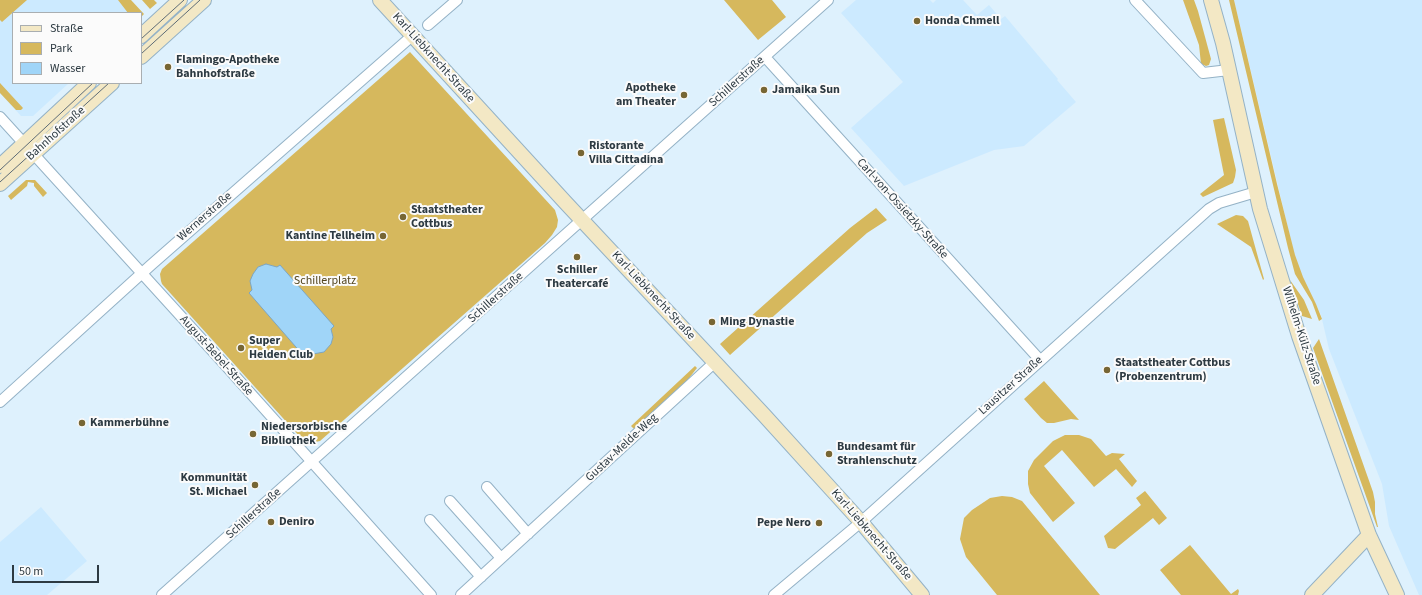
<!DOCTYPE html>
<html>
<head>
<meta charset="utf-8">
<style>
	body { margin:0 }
	#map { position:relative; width:1422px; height:595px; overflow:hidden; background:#def1fd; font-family:"Source Sans 3",sans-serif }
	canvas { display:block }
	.legend { position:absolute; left:12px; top:12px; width:130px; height:72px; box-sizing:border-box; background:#fbfbfb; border:1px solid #a9aeb1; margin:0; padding:5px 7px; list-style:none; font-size:12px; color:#2d3a42 }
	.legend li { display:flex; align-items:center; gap:8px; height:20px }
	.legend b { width:20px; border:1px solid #a9aeb1 }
	.scale { position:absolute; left:12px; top:565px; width:87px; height:18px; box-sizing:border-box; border:2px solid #2d3a42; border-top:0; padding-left:5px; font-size:12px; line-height:14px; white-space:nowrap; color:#2d3a42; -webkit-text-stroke:3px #fbfbfb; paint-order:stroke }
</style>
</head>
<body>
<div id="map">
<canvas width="1422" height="595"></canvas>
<ul class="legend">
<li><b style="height:5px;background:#f3e8c5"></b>Straße</li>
<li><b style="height:11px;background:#d6b85d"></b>Park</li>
<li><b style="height:11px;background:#a0d5f8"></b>Wasser</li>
</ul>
<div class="scale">50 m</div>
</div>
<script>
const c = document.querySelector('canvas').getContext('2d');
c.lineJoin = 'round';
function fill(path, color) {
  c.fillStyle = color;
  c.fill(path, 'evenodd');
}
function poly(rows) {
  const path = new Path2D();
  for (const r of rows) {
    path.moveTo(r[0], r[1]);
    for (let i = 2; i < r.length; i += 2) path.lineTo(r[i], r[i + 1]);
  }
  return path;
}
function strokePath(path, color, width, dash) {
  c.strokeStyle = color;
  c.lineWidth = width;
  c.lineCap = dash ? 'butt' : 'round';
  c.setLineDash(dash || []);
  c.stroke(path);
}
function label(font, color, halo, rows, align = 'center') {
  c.font = font + ' "Source Sans 3",sans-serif';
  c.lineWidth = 4;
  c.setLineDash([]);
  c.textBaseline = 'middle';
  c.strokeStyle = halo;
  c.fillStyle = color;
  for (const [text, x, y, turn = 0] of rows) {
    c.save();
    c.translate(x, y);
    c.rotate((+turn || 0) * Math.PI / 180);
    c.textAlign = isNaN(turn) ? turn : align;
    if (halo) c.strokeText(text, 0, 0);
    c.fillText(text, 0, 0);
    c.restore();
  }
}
fill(poly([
	[0,0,123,0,134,13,13,13,13,83,69,83,33,116,21,116,0,93],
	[856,0,930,0,933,3,936,0,963,0,977,15,989,5,1001,19,1005,16,1058,79,1057,80,1076,102,1024,146,994,150,904,186,851,128,903,82,841,13],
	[1234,0,1422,0,1422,595,1419,595,1389,526,1382,484,1329,349,1321,315,1297,266],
	[41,507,87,561,47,595,0,595,0,542]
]), '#cceaff');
fill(poly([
	[0,0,27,0,2,22,0,20],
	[118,0,131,0,144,14,141,17,141,13,128,13],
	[142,0,154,0,157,3,150,9],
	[724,0,772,0,786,17,758,40],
	[1183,0,1194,0,1198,11,1211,59,1209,65,1206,66,1201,64,1199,45],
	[1229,0,1234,0,1277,184,1295,255,1303,277,1316,304,1322,319,1319,321,1312,302,1295,274,1288,248],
	[410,52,555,210,558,220,557,227,552,235,545,243,320,441,311,443,300,437,162,284,161,281,160,274,162,269],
	[0,83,23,108,21,110,16,110,0,93],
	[1224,118,1236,170,1235,177,1233,183,1203,197,1200,194,1224,175,1213,120],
	[26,180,35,180,47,193,43,197,34,186,34,183,28,182,27,186,11,200,8,196],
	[876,208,887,220,867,233,730,355,720,344,850,228],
	[1236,215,1243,216,1248,221,1264,279,1263,280,1251,247,1217,224],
	[1290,280,1304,300,1312,319,1302,316],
	[1319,339,1373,492,1375,502,1375,514,1378,527,1377,527,1313,348],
	[695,366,697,368,682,387,635,430,631,426],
	[1044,381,1079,420,1071,419,1054,423,1047,423,1041,418,1024,399],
	[1065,435,1079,435,1091,439,1106,456,1112,453,1125,454,1119,459,1137,481,1132,487,1116,469,1094,487,1062,450,1044,466,1075,503,1053,522,1030,493,1028,484,1028,471,1034,460,1053,441],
	[1145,491,1167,518,1159,525,1153,518,1115,549,1108,548,1104,536,1141,505,1136,498],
	[1002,496,1012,497,1022,501,1100,595,997,595,966,557,960,539,964,518,972,510,990,498],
	[1190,545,1231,594,1238,589,1239,591,1238,595,1181,595,1160,570]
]), '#d6b85d');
const water = poly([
	[266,264,277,267,280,265,334,326,331,329,333,337,331,344,324,352,313,354,305,351,302,354,249,293,252,290,250,281,253,274,258,267,266,264]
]);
fill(water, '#a0d5f8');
strokePath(water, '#7ea6c1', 1);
const street = poly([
	[1135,0,1203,73,1229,70],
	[428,25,457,0],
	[765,57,1040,360],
	[0,117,227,367,431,595],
	[0,402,151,265,412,36],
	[487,487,528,534],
	[450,501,501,558],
	[430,520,481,577],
	[162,595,828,0],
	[461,595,715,362],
	[774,595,861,522,1209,209,1219,203,1256,192]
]);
const secondary = poly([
	[380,0,565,202,764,415,861,522,922,595],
	[1211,0,1223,43,1260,209,1299,336,1369,535,1397,595],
	[141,36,180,0],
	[141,57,204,0],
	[0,166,89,83],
	[0,184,112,83],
	[1312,595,1369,535]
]);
strokePath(street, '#94b2c6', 12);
strokePath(secondary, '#94b2c6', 16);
strokePath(street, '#fff', 10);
strokePath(secondary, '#f3e8c5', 14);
strokePath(poly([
	[141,39,184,0],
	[141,54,200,0],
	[0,170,93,83],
	[0,182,109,83]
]), '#5e6c76', 1);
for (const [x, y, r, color] of [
	[917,21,4,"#776634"],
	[168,67,4,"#776634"],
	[764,90,4,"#776634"],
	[684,95,4,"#776634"],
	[581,153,4,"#776634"],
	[403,217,4,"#776634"],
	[383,236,4,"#776634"],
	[577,257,4,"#776634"],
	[712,322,4,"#776634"],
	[241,348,4,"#776634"],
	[1107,370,4,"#776634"],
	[82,423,4,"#776634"],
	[253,434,4,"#776634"],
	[829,454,4,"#776634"],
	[255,485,4,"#776634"],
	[271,522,4,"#776634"],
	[819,523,4,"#776634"]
]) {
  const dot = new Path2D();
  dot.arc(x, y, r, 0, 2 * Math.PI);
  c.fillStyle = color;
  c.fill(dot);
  strokePath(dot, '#fbfbfb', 1.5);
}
label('bold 12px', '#2d3a42', '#fbfbfb', [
	["Honda Chmell",925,21],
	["Flamingo-Apotheke",176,60],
	["Bahnhofstraße",176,74],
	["Apotheke",676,88,"right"],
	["am Theater",676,102,"right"],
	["Jamaika Sun",772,90],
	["Ristorante",589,146],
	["Villa Cittadina",589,160],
	["Staatstheater",411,210],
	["Cottbus",411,224],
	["Kantine Tellheim",375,236,"right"],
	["Schiller",577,270,"center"],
	["Theatercafé",577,284,"center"],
	["Ming Dynastie",720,322],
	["Super",249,341],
	["Helden Club",249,355],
	["Staatstheater Cottbus",1115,363],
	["(Probenzentrum)",1115,377],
	["Kammerbühne",90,423],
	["Niedersorbische",261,427],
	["Bibliothek",261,441],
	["Bundesamt für",837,447],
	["Strahlenschutz",837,461],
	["Kommunität",247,478,"right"],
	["St. Michael",247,492,"right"],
	["Deniro",279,522],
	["Pepe Nero",811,523,"right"]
], 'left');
label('12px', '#2d3a42', '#fbfbfb', [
	["Karl-Liebknecht-Straße",433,58,48],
	["Schillerstraße",737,82,-42],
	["Bahnhofstraße",56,134,-42],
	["Carl-von-Ossietzky-Straße",902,209,48],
	["Wernerstraße",205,217,-41],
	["Karl-Liebknecht-Straße",653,296,47],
	["Schillerstraße",496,298,-42],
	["Wilhelm-Külz-Straße",1301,336,72],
	["August-Bebel-Straße",216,356,48],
	["Lausitzer Straße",1011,386,-42],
	["Gustav-Melde-Weg",622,448,-43],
	["Schillerstraße",254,514,-42],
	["Karl-Liebknecht-Straße",871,535,49]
]);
label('12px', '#53451d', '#fbfbfb', [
	["Schillerplatz",325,281]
]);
</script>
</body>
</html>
